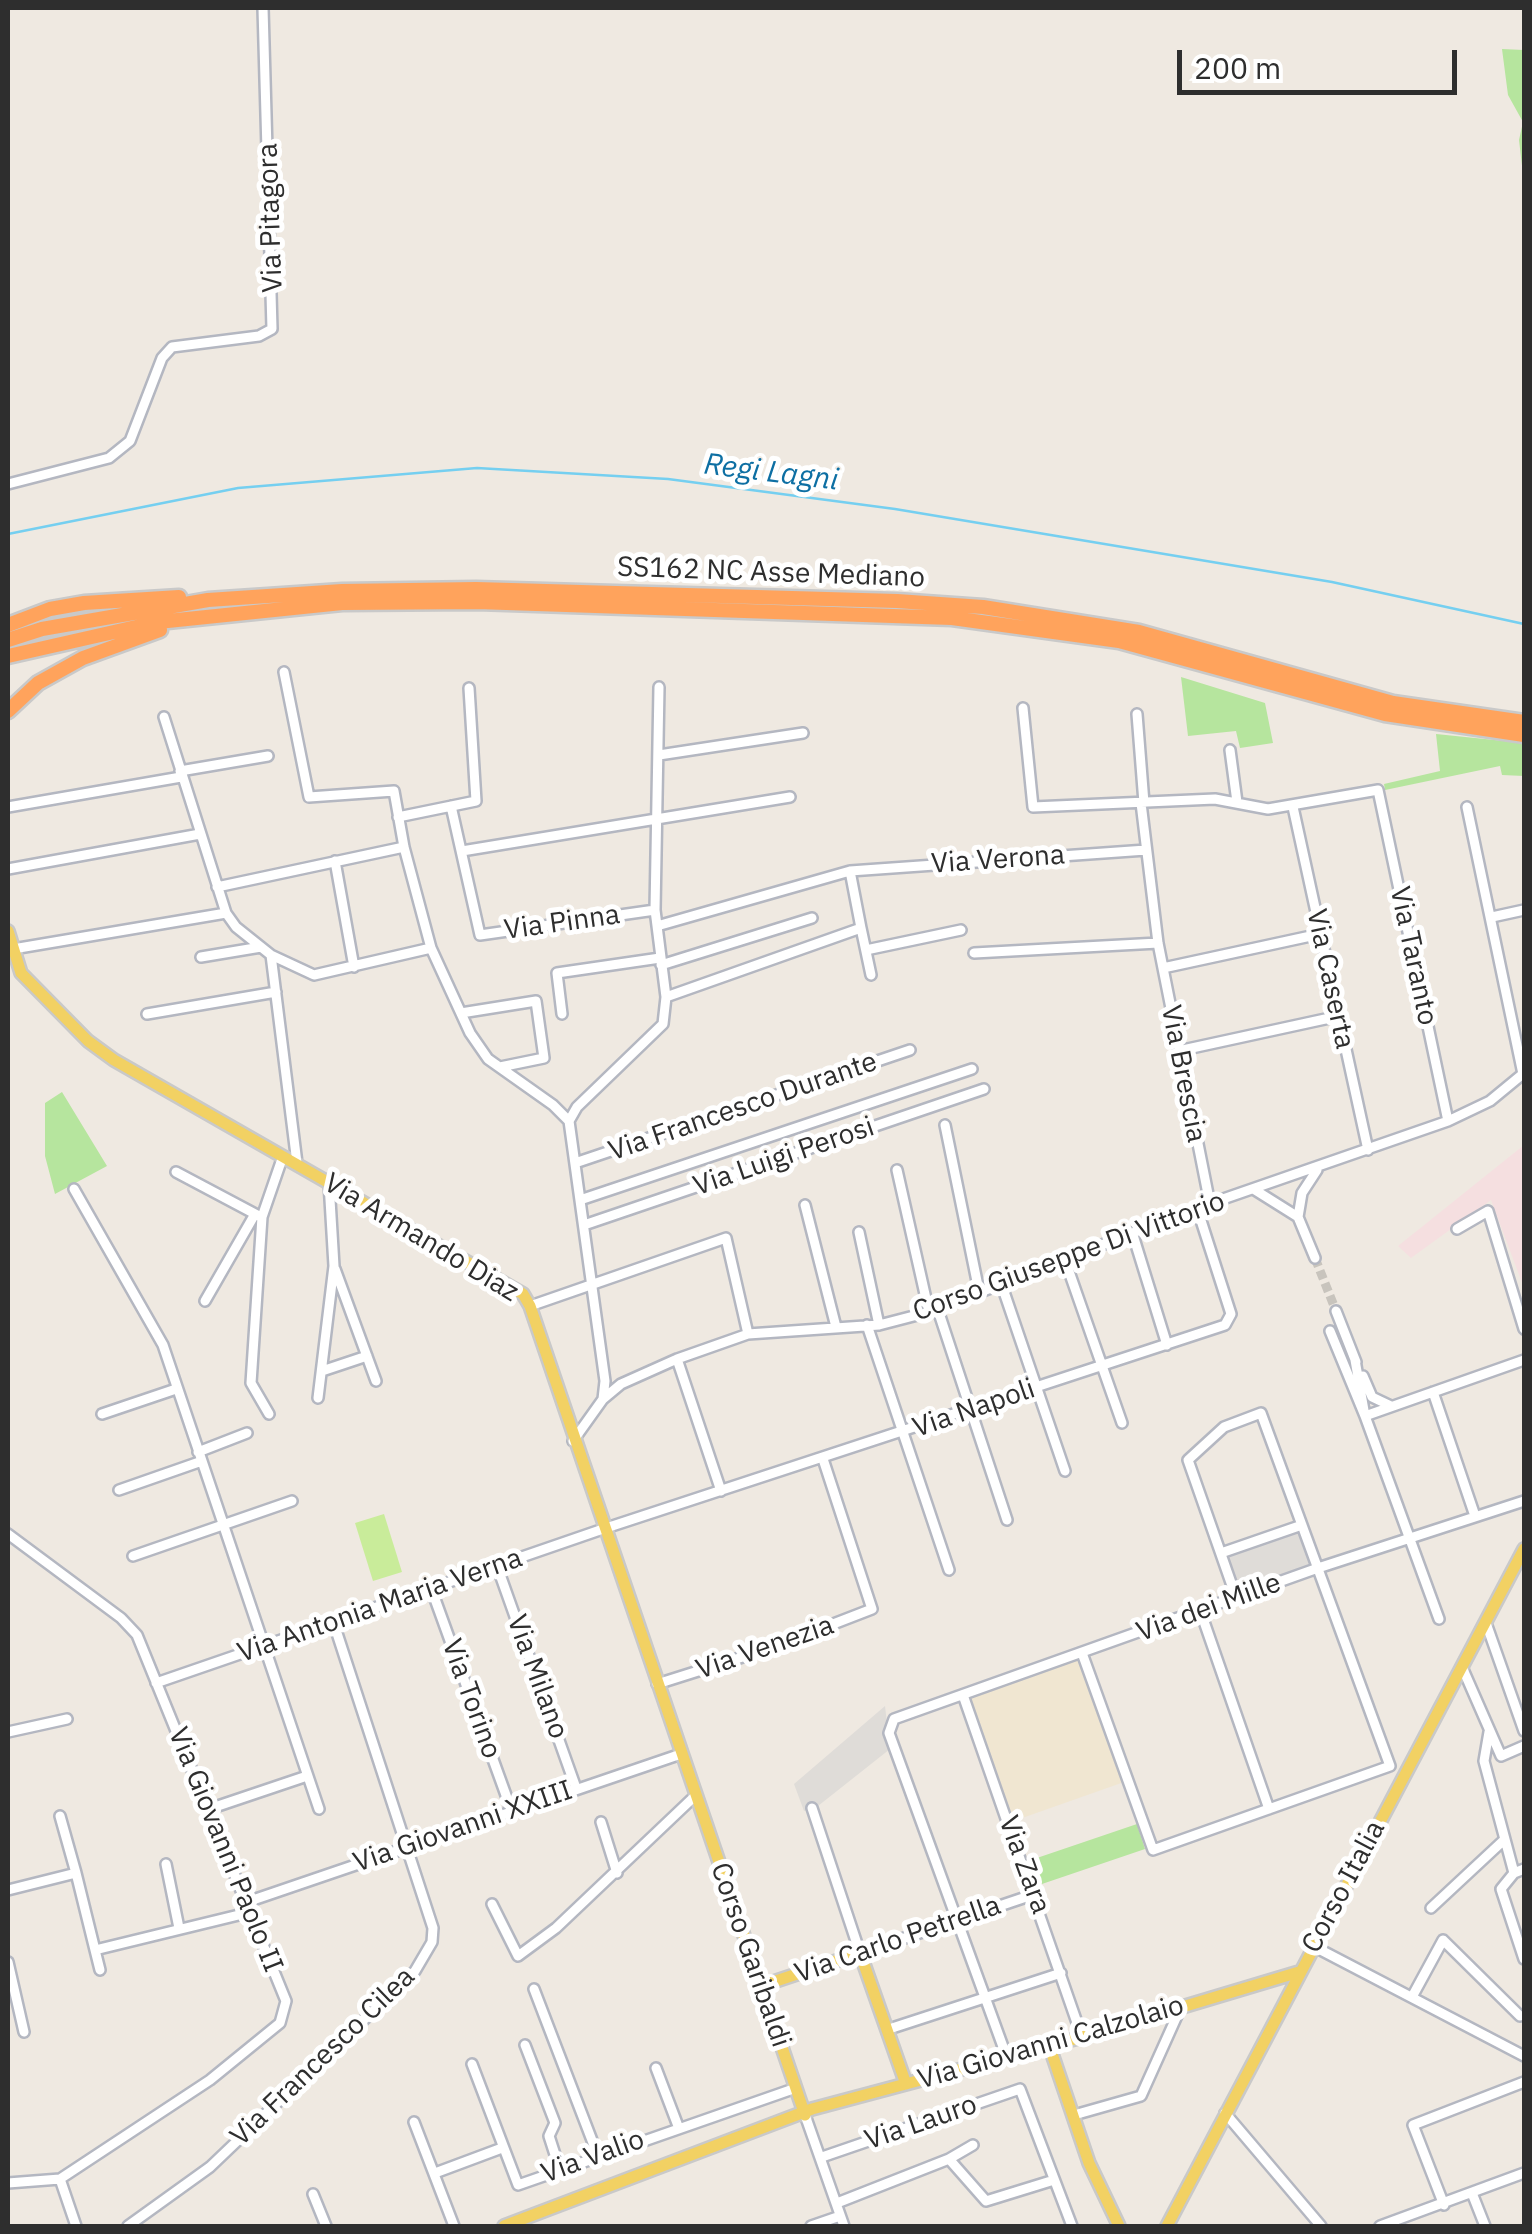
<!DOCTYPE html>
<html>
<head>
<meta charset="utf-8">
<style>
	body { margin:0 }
	#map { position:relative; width:1532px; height:2234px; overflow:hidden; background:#efe9e1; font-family:"IBM Plex Sans",sans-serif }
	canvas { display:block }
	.frame { position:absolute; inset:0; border:10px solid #2e2e2e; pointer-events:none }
	.scale { position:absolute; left:1177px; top:50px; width:280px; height:45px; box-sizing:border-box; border:5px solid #2e2e2e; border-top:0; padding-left:12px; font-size:30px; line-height:35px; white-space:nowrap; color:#2e2e2e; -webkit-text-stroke:8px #fff; paint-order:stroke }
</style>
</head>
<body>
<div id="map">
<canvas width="1532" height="2234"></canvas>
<div class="frame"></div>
<div class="scale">200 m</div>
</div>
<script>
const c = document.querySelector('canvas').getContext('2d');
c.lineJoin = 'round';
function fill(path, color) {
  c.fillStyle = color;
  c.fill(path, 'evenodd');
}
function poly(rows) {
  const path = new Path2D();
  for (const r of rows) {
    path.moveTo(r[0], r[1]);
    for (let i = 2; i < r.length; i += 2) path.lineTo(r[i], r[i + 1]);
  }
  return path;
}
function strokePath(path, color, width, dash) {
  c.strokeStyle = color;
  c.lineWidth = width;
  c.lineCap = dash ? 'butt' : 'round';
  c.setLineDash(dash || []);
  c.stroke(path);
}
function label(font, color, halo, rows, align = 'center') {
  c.font = font + ' "IBM Plex Sans",sans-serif';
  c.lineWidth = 10;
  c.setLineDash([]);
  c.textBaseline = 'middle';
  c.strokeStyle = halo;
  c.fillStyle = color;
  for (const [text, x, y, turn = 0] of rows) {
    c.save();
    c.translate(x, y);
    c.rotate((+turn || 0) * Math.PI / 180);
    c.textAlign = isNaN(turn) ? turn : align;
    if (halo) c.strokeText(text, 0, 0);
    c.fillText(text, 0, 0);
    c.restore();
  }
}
fill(poly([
	[1082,1653,1127,1781,1008,1823,963,1695]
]), '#f0e6d1');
fill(poly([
	[1524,1145,1524,1288,1491,1200,1411,1258,1398,1246]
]), '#f5dfe0');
fill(poly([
	[1502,49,1524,50,1524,183,1519,140,1523,122,1508,95],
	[1181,677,1265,703,1273,743,1240,748,1236,731,1188,736],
	[1436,734,1524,743,1524,776,1502,775,1500,766,1385,790,1384,784,1440,771],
	[62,1092,107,1166,55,1194,45,1156,45,1103],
	[1137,1824,1145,1849,1039,1885,1031,1860]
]), '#b6e59e');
fill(poly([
	[384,1514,402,1572,373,1581,355,1523]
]), '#c9ec9a');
fill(poly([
	[1301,1530,1313,1566,1239,1592,1226,1555],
	[885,1706,890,1749,818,1806,804,1811,794,1784]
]), '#dfdcd8');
strokePath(poly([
	[8,534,238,488,477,468,668,479,895,509,1332,582,1524,624]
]), '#75cff0', 2.5);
strokePath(poly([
	[1315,1258,1336,1311]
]), '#c8c4bd', 9, [9, 4.5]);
const minor = poly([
	[8,484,109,458,130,441,162,358,172,347,259,336,272,329,263,8],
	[284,672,309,797,394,791,404,847,431,948,470,1033,488,1059,553,1105,569,1121],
	[1023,708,1033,807,1215,799,1268,809,1378,790,1448,1121],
	[1137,714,1144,803],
	[164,717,226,913,236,927,271,955,314,975,431,948],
	[1230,750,1237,802],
	[659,755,803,733],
	[180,771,268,756],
	[1141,803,1158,943,1210,1204],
	[451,806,480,935,655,910],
	[8,807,181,777],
	[1293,807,1368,1150],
	[1467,807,1523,1074],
	[398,817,476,801,469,688],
	[462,851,790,797],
	[335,861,354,967],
	[8,869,200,834],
	[217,887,404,847],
	[1492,917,1524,910],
	[657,926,850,871],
	[861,928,871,975],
	[13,949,226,913],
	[866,950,961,930],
	[974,953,1158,943],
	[271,955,297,1163],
	[201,957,261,947],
	[661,965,812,918],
	[1163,968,1320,934],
	[666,997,861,928,850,871,1146,850],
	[461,1013,536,1001,544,1058,500,1067],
	[147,1014,276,992],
	[562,1014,557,973,660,958],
	[1178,1051,1339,1016],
	[945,1125,979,1291],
	[575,1163,910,1050],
	[897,1170,929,1312],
	[176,1172,259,1216],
	[74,1189,163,1345,319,1809],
	[1255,1190,1298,1217,1315,1258],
	[580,1200,972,1069],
	[805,1205,836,1327],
	[1298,1217,1302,1193,1317,1170],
	[584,1225,984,1089],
	[1457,1229,1488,1211,1524,1329],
	[859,1232,879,1325],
	[1133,1235,1167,1345],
	[1065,1260,1122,1423],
	[335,1269,376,1381],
	[1001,1283,1065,1471],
	[205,1301,255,1214],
	[530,1306,726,1238,748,1334],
	[937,1307,1007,1520],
	[1336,1311,1356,1362],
	[867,1325,949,1570],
	[1330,1331,1365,1416,1524,1360],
	[677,1359,721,1491],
	[1355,1360,1365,1416,1439,1619],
	[322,1371,367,1356],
	[1363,1376,1372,1397,1391,1406],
	[1433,1392,1475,1516],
	[318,1398,334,1266,329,1183],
	[603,1399,621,1384,677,1359,748,1334,879,1325,929,1312,1197,1208,1448,1121,1490,1101,1524,1073],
	[102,1414,176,1389],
	[269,1414,251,1383,262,1217,283,1156],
	[573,1441,603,1399,605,1381,569,1121,577,1107,663,1024,666,997,655,910,659,687],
	[198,1452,247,1433],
	[119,1490,202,1461],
	[8,1534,121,1618,137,1635,286,2001,280,2023,210,2080,60,2179,8,2183],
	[1221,1553,1302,1525],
	[133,1556,292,1501],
	[497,1566,576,1788],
	[431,1588,511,1809],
	[1236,1597,1188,1460,1224,1427,1261,1413,1390,1766],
	[1200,1610,1269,1809],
	[1486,1623,1524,1731],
	[1082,1653,1153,1850,1390,1766],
	[1462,1667,1501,1756,1524,1746],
	[156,1683,603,1529,1225,1325,1231,1314,1197,1208],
	[657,1684,771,1648,872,1609,823,1459],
	[963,1695,1082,2037],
	[8,1732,67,1719],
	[1489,1732,1484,1761,1514,1873],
	[812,1808,860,1953,1035,1894],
	[209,1809,307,1776],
	[60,1816,76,1873],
	[601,1822,617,1873],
	[166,1864,179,1928],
	[1524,1869,1514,1873,1501,1889,1524,1959],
	[8,1890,76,1873,95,1950,251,1912],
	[247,1902,681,1754],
	[492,1904,518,1956,556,1928,695,1796],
	[1431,1908,1504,1840],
	[1313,1946,1524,2056],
	[95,1950,100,1970],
	[8,1962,24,2032],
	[534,1989,598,2156],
	[1412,1997,1443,1940,1520,2016],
	[889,2029,1061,1973],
	[525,2045,555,2123,549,2136,560,2170],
	[1006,2055,889,1733,894,1719,1318,1568,1524,1501],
	[472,2064,518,2185,796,2088],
	[656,2068,678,2126],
	[1225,2113,1321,2226],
	[805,2115,844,2226],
	[1074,2115,1141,2096,1181,2007],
	[414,2122,454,2226],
	[822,2157,1020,2089,1072,2226],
	[949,2159,973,2145],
	[435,2173,502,2148],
	[60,2179,76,2226],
	[1472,2193,1485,2226],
	[313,2194,326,2226],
	[837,2203,949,2159,986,2201,1054,2180],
	[1444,2205,1413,2125,1524,2082],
	[128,2226,210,2167,415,1971,432,1942,433,1928,334,1624],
	[811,2226,840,2216],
	[1380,2226,1524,2173]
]);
const major = poly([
	[8,931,21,973,88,1041,114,1060,523,1294,530,1306,805,2115],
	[761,1986,860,1953,906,2084],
	[1049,2045,1089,2163,1119,2226],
	[504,2226,812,2109,1082,2037,1299,1972],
	[1167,2226,1524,1549]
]);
const highway = poly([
	[8,625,50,609,84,603,179,597],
	[8,640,42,629,208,600,342,591,476,589,897,601,983,607,1139,632,1393,703,1524,722],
	[8,656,158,622,342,603,477,602,952,618,1119,641,1385,714,1524,735],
	[8,711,38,683,83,658,160,630]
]);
strokePath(minor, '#b4b7c1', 14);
strokePath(major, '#c9c9c9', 16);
strokePath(highway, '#c9c9c9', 19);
strokePath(minor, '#fff', 9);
strokePath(major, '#f2d163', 11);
strokePath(highway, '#ffa35c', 14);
label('28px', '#2e2e2e', '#fff', [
	["Via Pitagora",271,218,-92],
	["SS162 NC Asse Mediano",771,573,2],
	["Via Verona",998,860,-4],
	["Via Pinna",562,923,-8],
	["Via Taranto",1413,956,78],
	["Via Caserta",1330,979,78],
	["Via Brescia",1183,1074,79],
	["Via Francesco Durante",743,1107,-19],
	["Via Luigi Perosi",784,1157,-19],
	["Via Armando Diaz",421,1238,31],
	["Corso Giuseppe Di Vittorio",1069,1257,-20],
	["Via Napoli",974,1409,-19],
	["Via Antonia Maria Verna",380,1606,-19],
	["Via dei Mille",1209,1608,-20],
	["Via Venezia",765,1648,-19],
	["Via Milano",537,1677,70],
	["Via Torino",471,1699,70],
	["Via Giovanni XXIII",463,1827,-19],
	["Via Giovanni Paolo II",225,1850,68],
	["Via Zara",1024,1865,70],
	["Corso Italia",1344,1887,-62],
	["Via Carlo Petrella",898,1940,-19],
	["Corso Garibaldi",750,1955,71],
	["Via Giovanni Calzolaio",1051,2043,-16],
	["Via Francesco Cilea",323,2057,-44],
	["Via Lauro",921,2123,-19],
	["Via Valio",593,2157,-20]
]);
label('italic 30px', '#0d6fa3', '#fff', [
	["Regi Lagni",771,473,7]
]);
</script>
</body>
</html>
